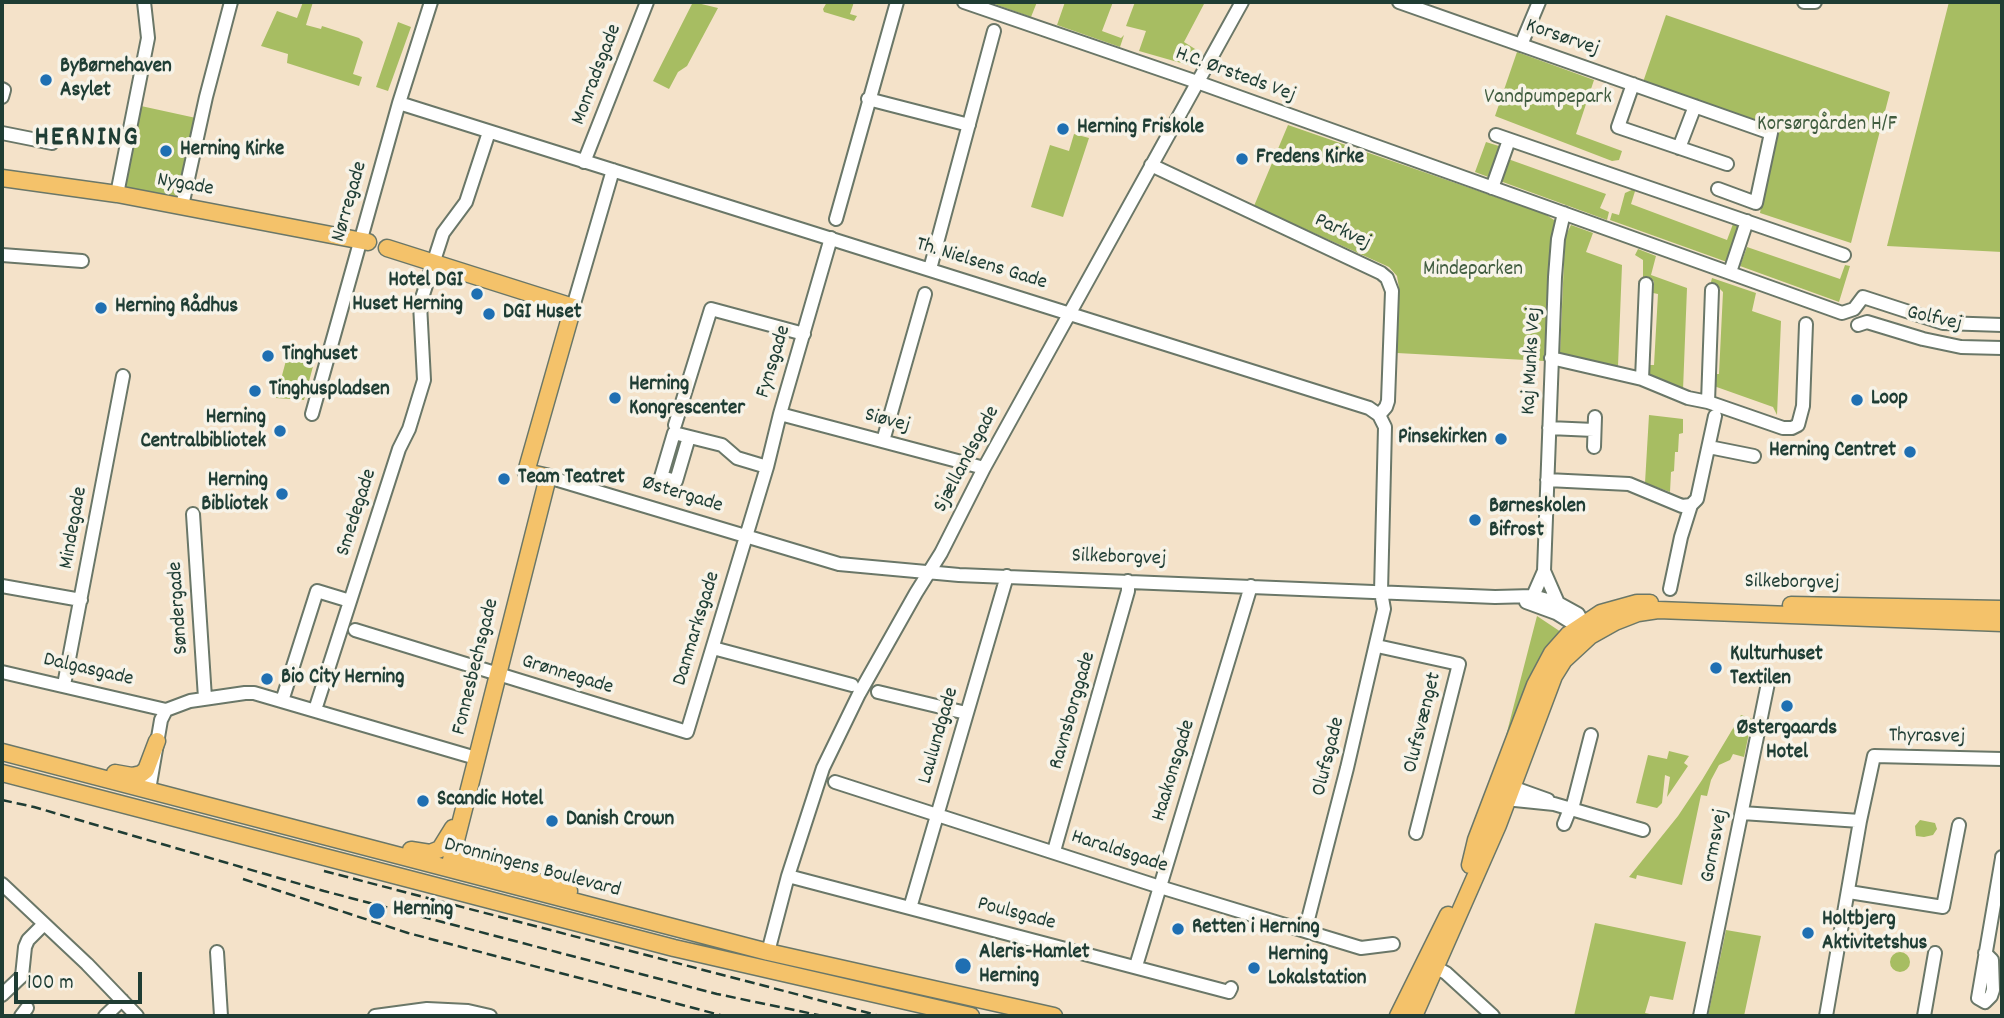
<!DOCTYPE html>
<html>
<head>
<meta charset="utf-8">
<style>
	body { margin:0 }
	#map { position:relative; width:2004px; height:1018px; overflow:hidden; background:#f4e2c9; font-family:Dekko,sans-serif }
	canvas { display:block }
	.frame { position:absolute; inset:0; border:4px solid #1f3d34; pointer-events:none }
	.scale { position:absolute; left:14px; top:972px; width:128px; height:32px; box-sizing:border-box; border:4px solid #1f3d34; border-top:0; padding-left:9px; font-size:21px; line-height:24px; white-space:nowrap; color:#1f3d34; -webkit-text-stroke:5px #f7f3e8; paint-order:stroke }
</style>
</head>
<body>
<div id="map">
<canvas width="2004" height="1018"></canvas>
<div class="frame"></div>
<div class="scale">100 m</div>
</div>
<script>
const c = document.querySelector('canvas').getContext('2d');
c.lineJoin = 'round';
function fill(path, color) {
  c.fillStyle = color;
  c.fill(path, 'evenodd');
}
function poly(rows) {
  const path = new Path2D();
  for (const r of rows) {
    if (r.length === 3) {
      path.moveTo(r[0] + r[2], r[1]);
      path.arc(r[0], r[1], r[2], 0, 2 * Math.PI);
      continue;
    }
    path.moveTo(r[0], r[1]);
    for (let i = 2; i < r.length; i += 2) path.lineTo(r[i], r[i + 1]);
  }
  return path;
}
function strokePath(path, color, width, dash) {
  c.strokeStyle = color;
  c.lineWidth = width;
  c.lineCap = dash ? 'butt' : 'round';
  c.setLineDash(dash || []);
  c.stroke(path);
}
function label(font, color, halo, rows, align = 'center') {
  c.font = font + ' Dekko,sans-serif';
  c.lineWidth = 7;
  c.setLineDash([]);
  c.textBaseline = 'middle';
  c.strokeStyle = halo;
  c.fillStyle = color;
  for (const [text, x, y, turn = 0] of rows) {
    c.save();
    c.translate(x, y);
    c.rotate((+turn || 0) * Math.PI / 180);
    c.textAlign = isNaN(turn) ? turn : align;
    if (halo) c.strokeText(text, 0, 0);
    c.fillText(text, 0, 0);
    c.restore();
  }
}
fill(poly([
	[303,2,313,2,306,25,321,29,322,26,359,38,363,42,353,74,362,77,359,86,287,63,288,54,261,46,277,11,297,18],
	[693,2,718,8,687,66,678,72,669,89,653,81],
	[827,2,854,2,850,14,857,16,854,21,824,12,823,9],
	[989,2,1037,2,1031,17],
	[1065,2,1113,2,1102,31,1121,38,1124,35,1120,47,1057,25],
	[1135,2,1193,2,1204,4,1184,42,1203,54,1195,63,1188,65,1139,51,1146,31,1126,26],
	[1949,2,2002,2,2002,252,1887,246],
	[1666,15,1890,92,1851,243,1760,213,1775,130,1642,85],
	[398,22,411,27,388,91,376,87],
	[1517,52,1594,80,1576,134,1622,151,1619,160,1612,161,1495,116],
	[141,106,196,118,179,197,125,187],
	[1288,125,1545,214,1557,222,1552,241,1544,361,1397,353,1399,288,1397,276,1389,267,1254,206],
	[1074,134,1089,138,1063,217,1031,207,1050,145,1069,151],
	[1486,142,1502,147,1491,178,1475,172],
	[1508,159,1606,194,1600,208,1609,212,1607,220,1500,181],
	[1636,188,1631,204,1727,240,1733,224,1740,227,1727,262,1610,220,1612,213,1619,215,1625,193],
	[1571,225,1593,233,1586,252,1622,265,1618,366,1560,353,1565,237],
	[1747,247,1840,279,1845,265,1850,266,1839,302,1740,266],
	[1638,249,1656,256,1651,275,1687,288,1683,390,1647,376,1647,365,1654,365,1658,294,1653,293,1654,281,1643,279,1643,260,1635,255],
	[1712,278,1756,293,1752,311,1781,321,1777,415,1773,407,1711,385,1711,374,1719,374,1723,292,1718,287,1710,286],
	[288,353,315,359,304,400,276,398],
	[1649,415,1683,419,1683,433,1679,434,1678,452,1675,452,1674,471,1671,472,1670,492,1645,483],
	[1537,616,1561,632,1493,786],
	[1741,715,1752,719,1744,757,1733,754,1730,760,1719,765,1711,780,1707,796,1701,795,1682,885,1637,875,1636,879,1629,877,1678,816,1702,780],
	[1669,751,1689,756,1684,763,1688,766,1667,797,1670,777,1665,775,1662,803,1657,808,1636,803,1648,755,1667,759],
	[1920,820,1935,823,1937,829,1933,835,1924,837,1916,836,1915,826],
	[1595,923,1686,942,1673,1000,1650,996,1645,1013,1659,1016,1574,1016],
	[1726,930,1761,936,1744,1016,1708,1016],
	[1900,962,10]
]), '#a7bd62');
const minor = poly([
	[964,2,1197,82,1842,313,1854,309,1863,297,1943,323,2002,325],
	[1399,2,1771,133,1756,203,1718,189],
	[1804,2,1815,2],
	[1521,45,1539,2],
	[1633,84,1618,127,1727,164],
	[2,89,4,90,2,97],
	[868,99,969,125],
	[399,103,1369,408,1379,415,1385,427,1381,592,1384,609,1347,768,1305,931],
	[2,133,52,143],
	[1496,135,1844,255],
	[1679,148,1695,106],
	[584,162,647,2],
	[1151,165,1381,273,1387,278,1392,291,1388,401,1386,407,1379,415],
	[1492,188,1509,140],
	[117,194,148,38,144,2],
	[182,206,206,97,231,2],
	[836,219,897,2],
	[2,255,82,261],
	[930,269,994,31],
	[1730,272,1747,221],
	[573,307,613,170],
	[1858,325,1867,322,1923,339,1961,347,2002,348],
	[1551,358,1642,379,1688,398,1708,402,1783,428,1792,428,1798,425,1803,406,1806,324],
	[1642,379,1646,284],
	[1708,402,1712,290],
	[312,414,399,103,431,2],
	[780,414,984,468],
	[675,425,711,309,804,334],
	[1549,428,1594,430],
	[689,437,676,481,661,477,674,433,722,445,737,458,767,467],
	[883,441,925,294],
	[1594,447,1595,417],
	[1709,447,1754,456],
	[548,477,839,564,959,575,1495,597,1533,596,1558,603,1578,614,1588,632],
	[1547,480,1629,484,1682,506,1691,505,1697,499,1715,416],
	[193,514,205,698],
	[1544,571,1558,603],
	[2,586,81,600],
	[1670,589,1681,537,1691,505],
	[1533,596,1544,571,1555,277,1558,239,1564,213],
	[1526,602,1556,613,1585,631],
	[355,630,687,732,767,467,780,414,831,238],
	[1377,646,1459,664,1416,833],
	[713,648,852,685],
	[2,672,166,710],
	[64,685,123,376],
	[878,692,966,713],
	[282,701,317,591,350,601],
	[315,710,399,449,409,429,424,380,420,304,443,233,466,202,489,132],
	[835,782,1160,887,1361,948,1393,944],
	[1506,785,1548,800],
	[149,790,161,720,166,710,190,701,245,693,254,693,476,758],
	[1501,795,1515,800,1554,804,1643,830],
	[1572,809,1591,735],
	[1742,813,1860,821],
	[1564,824,1570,809],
	[1054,851,1128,591,1128,581],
	[788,876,1229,992,1231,988],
	[2,884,87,964,137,1016],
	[1849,892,1943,907,1959,825],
	[910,908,1007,576],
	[217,952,221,1016],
	[768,952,788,876,823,768,859,694,916,593,941,553,984,468,1242,2],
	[1985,953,1992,960,1993,990,1991,996,1985,1002,1978,998,2002,858,2002,857],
	[1428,963,1446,973,1493,1016],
	[1136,966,1251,586],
	[2,995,22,976,25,947,28,940,43,925],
	[21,1016,27,1008],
	[105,1016,122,1000],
	[375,1016,427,1009,468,1011,490,1016],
	[1700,1016,1768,683],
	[1826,1016,1860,821,1874,756,2002,759],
	[1924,1016,1935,953]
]);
const major = poly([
	[2,178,117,194,368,242],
	[387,248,573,307,526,472,548,477,449,868],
	[1791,605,2002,609],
	[2,752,768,952,1054,1016],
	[2,773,674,948,971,1016],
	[115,773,132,776,141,774,146,770,157,741],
	[454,845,464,860,569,891],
	[411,850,430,853,440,849,453,828],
	[1470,865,1476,840,1535,685,1552,653,1568,635,1601,613,1637,603,1650,603],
	[1398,1016,1448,915],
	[1414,1016,1498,825,1554,676,1564,660,1590,636,1615,622,1638,613,1658,610,2002,623]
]);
strokePath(minor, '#6a7768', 16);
strokePath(major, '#6a7768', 19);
strokePath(minor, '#fff', 12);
strokePath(major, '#f4c26a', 16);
strokePath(poly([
	[2,800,34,807,324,891,717,994,823,1016],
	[324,871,880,1016],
	[243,879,408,933,724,1016]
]), '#1f3d34', 2.5, [10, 5]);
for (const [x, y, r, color] of [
	[46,80,7,"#1f6fb2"],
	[1063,129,7,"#1f6fb2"],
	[166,151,7,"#1f6fb2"],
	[1242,159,7,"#1f6fb2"],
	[477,294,7,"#1f6fb2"],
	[101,308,7,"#1f6fb2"],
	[489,314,7,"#1f6fb2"],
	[268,356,7,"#1f6fb2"],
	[255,391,7,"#1f6fb2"],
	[615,398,7,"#1f6fb2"],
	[1857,400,7,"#1f6fb2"],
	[280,431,7,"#1f6fb2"],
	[1501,439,7,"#1f6fb2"],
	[1910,452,7,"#1f6fb2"],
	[504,479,7,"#1f6fb2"],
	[282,494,7,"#1f6fb2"],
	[1475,520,7,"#1f6fb2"],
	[1716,668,7,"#1f6fb2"],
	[267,679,7,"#1f6fb2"],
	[1787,706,7,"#1f6fb2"],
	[423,801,7,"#1f6fb2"],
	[552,821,7,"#1f6fb2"],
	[377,911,9,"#1f6fb2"],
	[1178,929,7,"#1f6fb2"],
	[1808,933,7,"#1f6fb2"],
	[963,966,9,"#1f6fb2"],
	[1254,968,7,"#1f6fb2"]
]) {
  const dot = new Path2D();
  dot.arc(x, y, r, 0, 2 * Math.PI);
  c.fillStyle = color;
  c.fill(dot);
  strokePath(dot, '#f7f3e8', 2.5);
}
label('21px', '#1f3d34', '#f7f3e8', [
	["Korsørvej",1562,39,19],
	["Monradsgade",598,75,-69],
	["H.C. Ørsteds Vej",1235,76,20],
	["Nygade",185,186,10],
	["Nørregade",351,202,-74],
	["Parkvej",1342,233,25],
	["Th. Nielsens Gade",981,265,17],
	["Golfvej",1934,320,13],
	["Kaj Munks Vej",1533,361,-87],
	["Fynsgade",775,362,-73],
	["Siøvej",887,422,15],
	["Sjællandsgade",968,460,-62],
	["Østergade",682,496,17],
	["Smedegade",358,513,-72],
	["Mindegade",75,528,-80],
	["Silkeborgvej",1119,559,2],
	["Silkeborgvej",1792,584,1],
	["Søndergade",180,608,-94],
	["Danmarksgade",698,629,-73],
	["Fonnesbechsgade",477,667,-76],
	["Dalgasgade",88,671,13],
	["Grønnegade",567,676,17],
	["Ravnsborggade",1074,711,-74],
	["Olufsvænget",1424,723,-76],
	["Laulundgade",940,736,-74],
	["Thyrasvej",1927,738,1],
	["Olufsgade",1330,757,-76],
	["Haakonsgade",1175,771,-73],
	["Gormsvej",1716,846,-79],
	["Haraldsgade",1119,853,18],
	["Dronningens Boulevard",532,869,15],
	["Poulsgade",1016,915,15]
]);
label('bold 21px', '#1f3d34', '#f7f3e8', [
	["ByBørnehaven",60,68],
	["Asylet",60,92],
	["Herning Friskole",1077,129],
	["Herning Kirke",180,151],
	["Fredens Kirke",1256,159],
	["Hotel DGI",463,282,"right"],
	["Huset Herning",463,306,"right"],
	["Herning Rådhus",115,308],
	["DGI Huset",503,314],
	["Tinghuset",282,356],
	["Herning",629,386],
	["Kongrescenter",629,410],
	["Tinghuspladsen",269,391],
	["Loop",1871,400],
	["Herning",266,419,"right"],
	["Centralbibliotek",266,443,"right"],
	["Pinsekirken",1487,439,"right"],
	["Herning Centret",1896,452,"right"],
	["Team Teatret",518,479],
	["Herning",268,482,"right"],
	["Bibliotek",268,506,"right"],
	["Børneskolen",1489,508],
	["Bifrost",1489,532],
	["Kulturhuset",1730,656],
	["Textilen",1730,680],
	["Bio City Herning",281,679],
	["Østergaards",1787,730,"center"],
	["Hotel",1787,754,"center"],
	["Scandic Hotel",437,801],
	["Danish Crown",566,821],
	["Herning",393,911],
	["Holtbjerg",1822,921],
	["Aktivitetshus",1822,945],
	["Retten i Herning",1192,929],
	["Aleris-Hamlet",979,954],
	["Herning",979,978],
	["Herning",1268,956],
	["Lokalstation",1268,980]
], 'left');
label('21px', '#415d40', '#f7f3e8', [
	["Vandpumpepark",1548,99],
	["Korsørgården H/F",1827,126],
	["Mindeparken",1473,271]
]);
c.letterSpacing = '2px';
label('bold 28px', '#1f3d34', '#f7f3e8', [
	["HERNING",87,140]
]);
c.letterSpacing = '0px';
</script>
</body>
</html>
